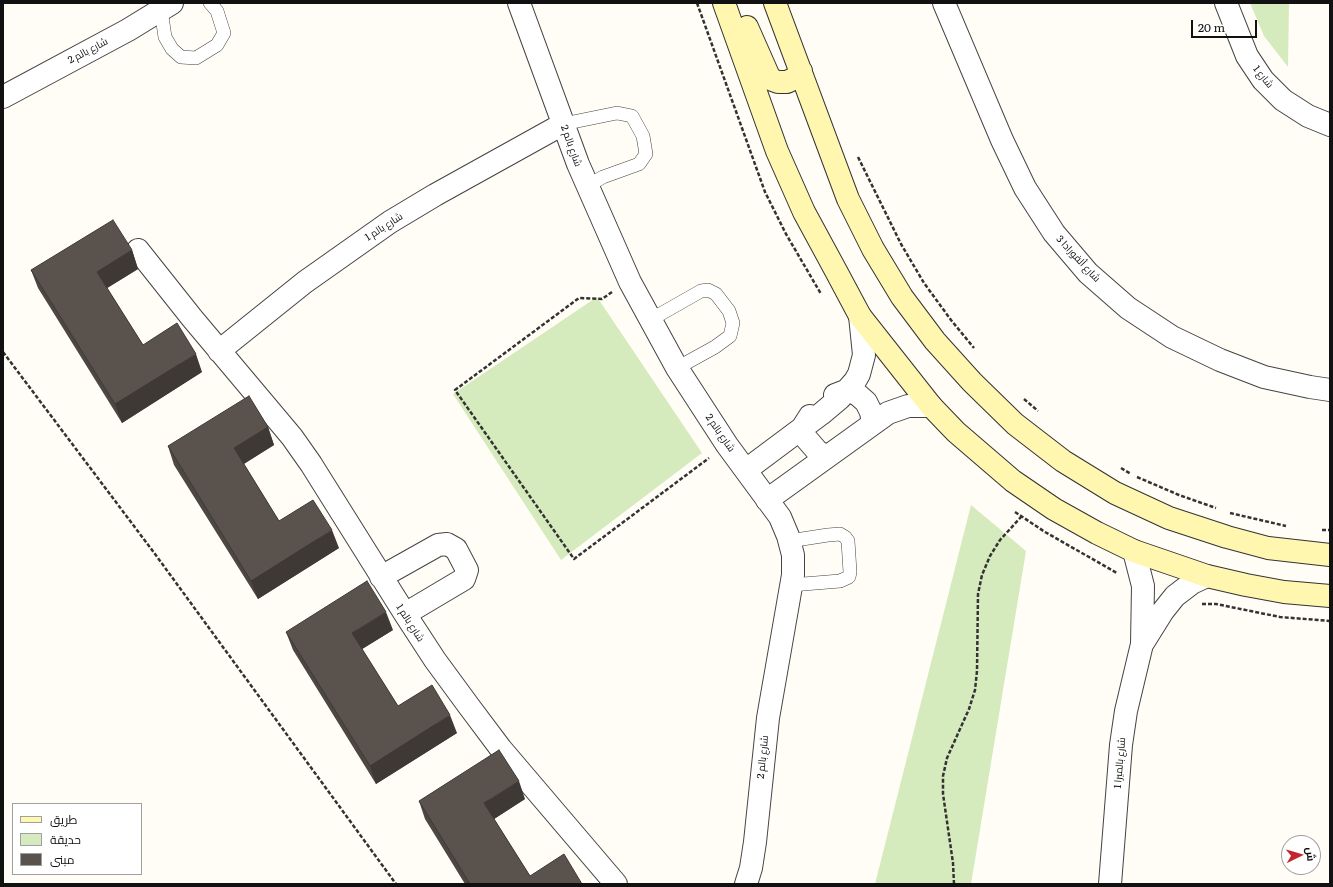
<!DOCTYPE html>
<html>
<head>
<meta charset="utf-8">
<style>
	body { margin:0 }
	#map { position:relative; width:1333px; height:887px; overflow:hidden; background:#fffdf5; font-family:Literata,Cairo,serif }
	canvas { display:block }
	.frame { position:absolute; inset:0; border:4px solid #111; pointer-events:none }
	.legend { position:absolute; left:12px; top:803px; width:130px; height:72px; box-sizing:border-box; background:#fff; border:1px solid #a0a0a0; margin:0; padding:5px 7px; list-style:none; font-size:12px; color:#111 }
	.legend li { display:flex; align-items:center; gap:8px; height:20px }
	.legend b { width:20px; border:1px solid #a0a0a0 }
	.north { position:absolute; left:1281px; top:835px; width:40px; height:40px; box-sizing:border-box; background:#fff; border:1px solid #a0a0a0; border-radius:50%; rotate:85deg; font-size:11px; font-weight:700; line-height:16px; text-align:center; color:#111 }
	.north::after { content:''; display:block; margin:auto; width:14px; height:18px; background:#c4262e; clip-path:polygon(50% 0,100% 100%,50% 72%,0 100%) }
	.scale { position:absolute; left:1191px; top:20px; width:66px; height:18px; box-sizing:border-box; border:2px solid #111; border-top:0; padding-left:5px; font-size:12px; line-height:14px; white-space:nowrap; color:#111; -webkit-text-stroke:3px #fff; paint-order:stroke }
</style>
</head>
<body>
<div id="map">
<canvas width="1333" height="887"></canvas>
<div class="frame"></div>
<ul class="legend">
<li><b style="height:5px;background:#fff6b0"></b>طريق</li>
<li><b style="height:11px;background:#d5ebbd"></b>حديقة</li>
<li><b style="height:11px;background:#5a524d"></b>مبنى</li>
</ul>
<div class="north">ش</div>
<div class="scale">20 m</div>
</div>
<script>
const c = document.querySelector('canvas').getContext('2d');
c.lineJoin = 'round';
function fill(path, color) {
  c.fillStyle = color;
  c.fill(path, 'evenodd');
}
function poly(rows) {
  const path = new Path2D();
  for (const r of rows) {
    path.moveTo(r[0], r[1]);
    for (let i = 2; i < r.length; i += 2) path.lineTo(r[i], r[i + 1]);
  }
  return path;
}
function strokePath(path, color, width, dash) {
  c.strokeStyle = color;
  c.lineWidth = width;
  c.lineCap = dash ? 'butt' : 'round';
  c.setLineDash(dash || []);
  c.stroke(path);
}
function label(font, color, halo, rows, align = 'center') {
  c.font = font + ' Literata,Cairo,serif';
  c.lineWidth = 4;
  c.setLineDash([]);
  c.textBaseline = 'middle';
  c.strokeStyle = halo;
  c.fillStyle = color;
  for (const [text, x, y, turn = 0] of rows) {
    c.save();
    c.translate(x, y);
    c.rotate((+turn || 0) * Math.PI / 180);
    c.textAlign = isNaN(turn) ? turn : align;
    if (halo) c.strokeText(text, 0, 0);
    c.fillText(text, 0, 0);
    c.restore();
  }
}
fill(poly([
	[1250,3,1289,3,1288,67,1264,36],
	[597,297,702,453,561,560,453,394],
	[971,505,1026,551,971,884,875,884]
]), '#d5ebbd');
const lane = poly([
	[158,6,161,10,165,37,172,49,181,57,196,58,217,45,224,33,217,11,210,3],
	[563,124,617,113,632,116,643,136,646,154,639,164,603,177,587,186],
	[650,320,701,291,708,290,716,294,729,311,733,323,730,336,715,347,677,368],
	[789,541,828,535,840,534,845,537,848,541,850,572,849,577,840,581,791,585]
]);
const street = poly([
	[519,3,578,164,630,282,677,368,727,445,780,517,788,536,793,555,793,575,768,718,755,842,751,868,746,884],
	[944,3,1002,140,1025,188,1054,233,1088,273,1128,308,1172,337,1220,360,1264,377,1310,387,1330,390],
	[1226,3,1247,56,1263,80,1283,100,1308,116,1330,125],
	[3,97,128,30,172,3],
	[138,250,192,318,292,437,311,464,405,614,435,660,468,705,501,749,616,884],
	[219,351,305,282,390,222,435,195,563,124],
	[835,395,848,390,858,395,866,402,871,412,873,423],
	[810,416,803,427,805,437,818,452,827,456],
	[746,470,821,414,840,398,855,381,859,374,864,355,860,316],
	[767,500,888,413,908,406,931,406],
	[381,577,438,545,447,544,456,549,467,570,464,579,405,614],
	[1143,643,1163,611,1175,596,1192,583,1207,576],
	[1110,884,1121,745,1126,711,1142,644,1143,586,1134,551]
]);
const secondary = poly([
	[724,3,777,151,804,212,836,271,860,316,931,406,956,432,1013,481,1054,509,1097,533,1134,551,1207,576,1246,585,1284,592,1330,596],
	[775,3,848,199,873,249,902,297,935,341,972,382,1015,424,1063,461,1115,493,1169,518,1227,537,1268,548,1330,555],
	[747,27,770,79,778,82,787,82,795,78,801,71]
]);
strokePath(lane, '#444', 14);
strokePath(street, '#444', 24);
strokePath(secondary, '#333', 24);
strokePath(poly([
	[697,3,765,192,786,234,821,294],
	[858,157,901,244,924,283,951,320,974,348],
	[612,292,602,299,579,298,455,390,574,559,709,458],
	[3,352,155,554,396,884],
	[1024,399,1038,411],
	[1121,468,1131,474],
	[1137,477,1179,495,1216,508],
	[1015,512,1045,532,1117,573],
	[1230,513,1286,526],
	[1322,530,1330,530],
	[1202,604,1216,604,1280,617,1330,621],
	[954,884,953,863,943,794,943,776,947,758,969,709,975,690,977,671,978,594,982,575,990,556,1000,540,1021,517]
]), '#333', 2.5, [4, 2]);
strokePath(lane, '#fff', 13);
strokePath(street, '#fff', 22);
strokePath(secondary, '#fff6b0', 22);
fill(poly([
	[132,250,138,269,107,288,143,345,202,372,122,423,38,288,31,270],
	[268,427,274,445,244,464,279,521,339,548,258,599,174,465,168,446],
	[393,630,362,649,398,706,457,733,376,784,293,650,286,632],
	[525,799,494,819,530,876,582,884,465,884,425,819,419,801]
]), '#4d4742');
fill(poly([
	[132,250,138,269,104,290,97,272],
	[196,354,202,372,122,423,115,404],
	[268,427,274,445,240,466,234,448],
	[332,530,339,548,258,599,251,581],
	[386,612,393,630,359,651,352,633],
	[450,715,457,733,376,784,370,766],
	[519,781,525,799,491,821,484,803]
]), '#3f3936');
const building = poly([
	[113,220,132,250,97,272,143,345,177,323,196,354,115,404,31,270,113,220],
	[249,396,268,427,234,448,279,521,313,500,332,530,251,581,168,446,249,396],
	[367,581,386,612,352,633,398,706,432,685,450,715,370,766,286,632,367,581],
	[499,750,519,781,484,803,530,876,564,854,582,884,470,884,419,801,499,750]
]);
fill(building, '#5a524d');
strokePath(building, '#3f3936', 1);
label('10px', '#111', '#fff', [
	["شارع بالم 2",88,51,-28],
	["شارع 1",1263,77,51],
	["شارع بالم 2",571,146,70],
	["شارع بالم 1",384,227,-33],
	["شارع ألفورادا 3",1078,259,47],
	["شارع بالم 2",720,433,55],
	["شارع بالم 1",410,623,57],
	["شارع بالم 2",763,757,-84],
	["شارع بالميرا 1",1120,763,-85]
]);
</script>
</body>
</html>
